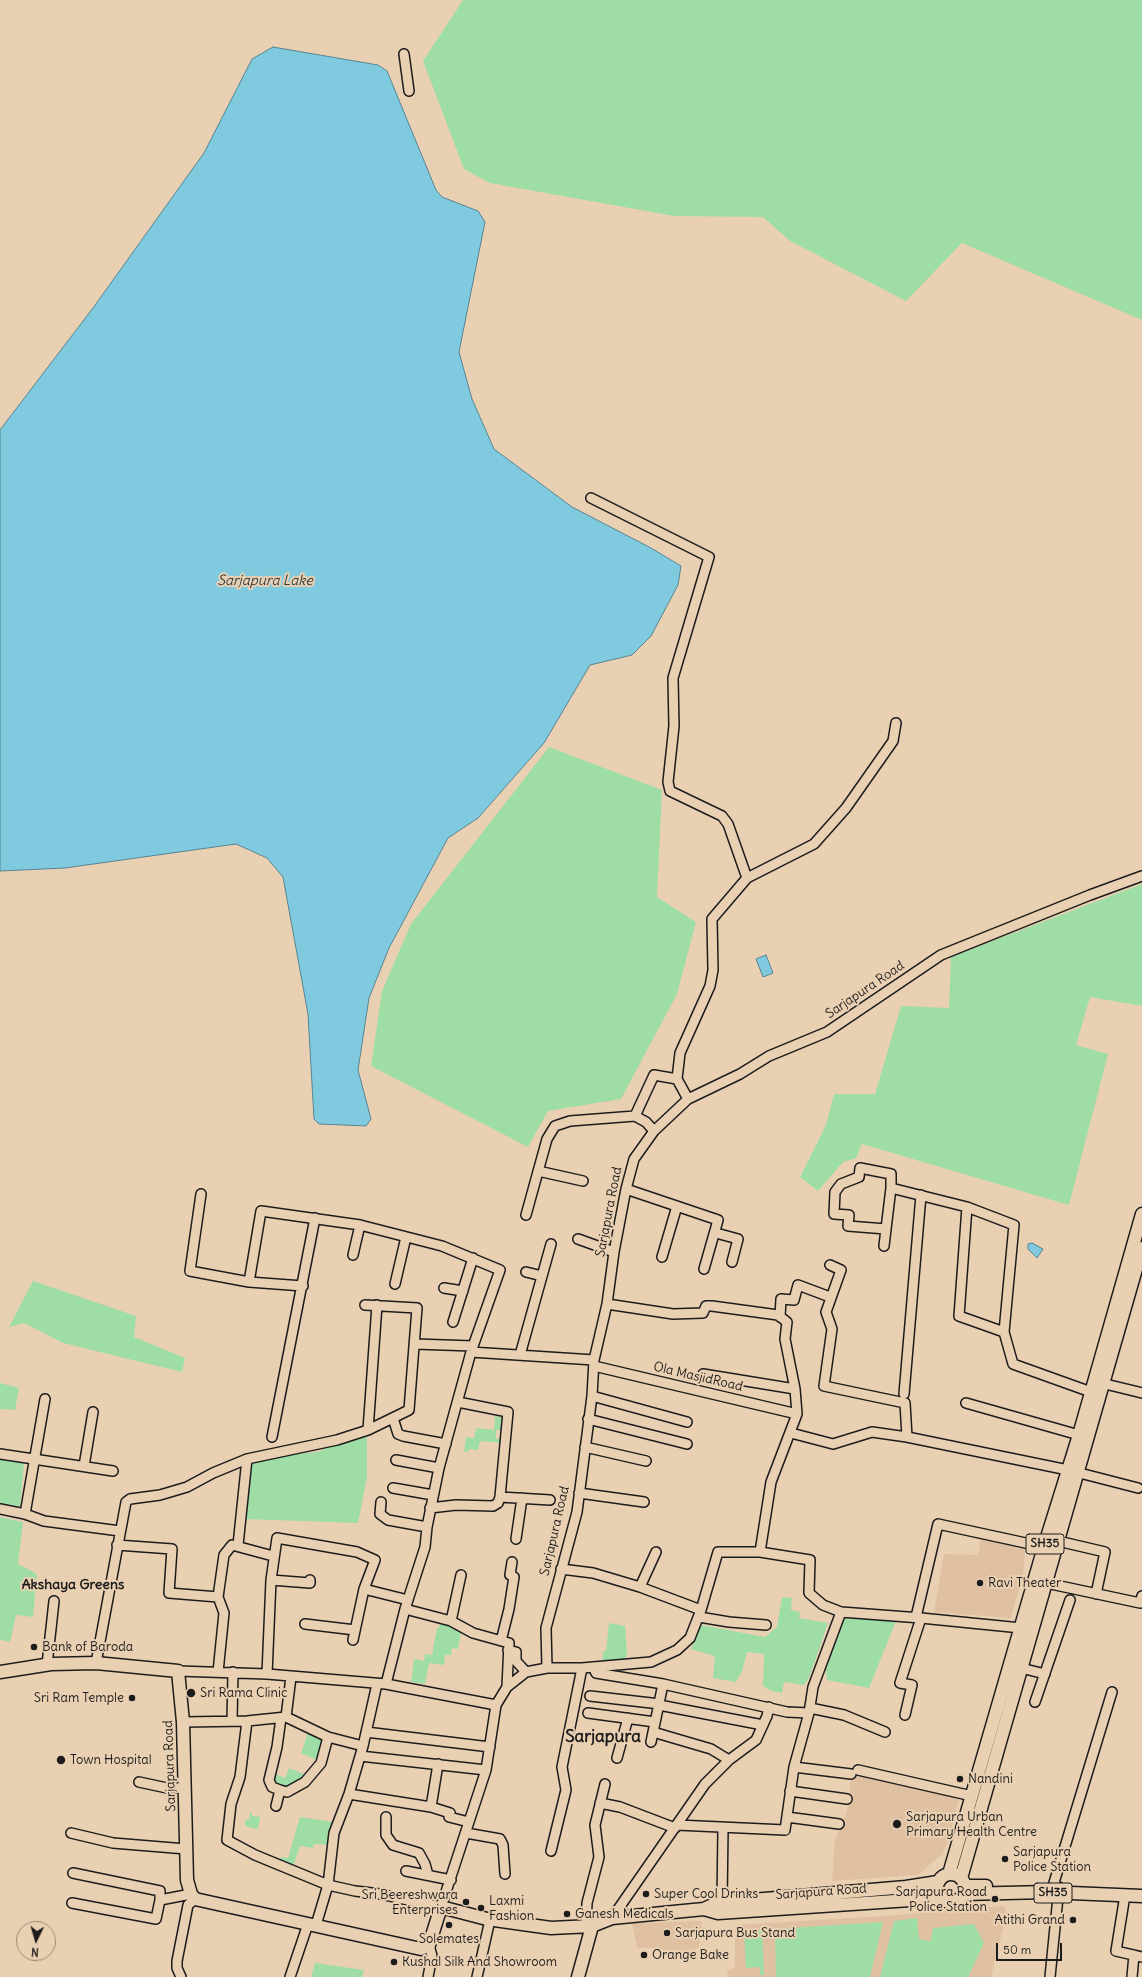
<!DOCTYPE html>
<html>
<head>
<meta charset="utf-8">
<style>
	body { margin:0 }
	#map { position:relative; width:1142px; height:1977px; overflow:hidden; background:#ead0b2; font-family:Delius,sans-serif }
	canvas { display:block }
	.north { position:absolute; left:16px; top:1921px; width:40px; height:40px; box-sizing:border-box; background:#ead0b2; border:1px solid #988876; border-radius:50%; rotate:185deg; font-size:11px; font-weight:700; line-height:16px; text-align:center; color:#1c1c1c }
	.north::after { content:''; display:block; margin:auto; width:14px; height:18px; background:#1c1c1c; clip-path:polygon(50% 0,100% 100%,50% 72%,0 100%) }
	.scale { position:absolute; left:996px; top:1943px; width:66px; height:18px; box-sizing:border-box; border:2px solid #1c1c1c; border-top:0; padding-left:5px; font-size:12px; line-height:14px; white-space:nowrap; color:#1c1c1c; -webkit-text-stroke:3px #ead0b2; paint-order:stroke }
</style>
</head>
<body>
<div id="map">
<canvas width="1142" height="1977"></canvas>
<div class="north">N</div>
<div class="scale">50 m</div>
</div>
<script>
const c = document.querySelector('canvas').getContext('2d');
c.lineJoin = 'round';
function fill(path, color) {
  c.fillStyle = color;
  c.fill(path, 'evenodd');
}
function poly(rows) {
  const path = new Path2D();
  for (const r of rows) {
    if (r.length === 3) {
      path.moveTo(r[0] + r[2], r[1]);
      path.arc(r[0], r[1], r[2], 0, 2 * Math.PI);
      continue;
    }
    path.moveTo(r[0], r[1]);
    for (let i = 2; i < r.length; i += 2) path.lineTo(r[i], r[i + 1]);
  }
  return path;
}
function strokePath(path, color, width, dash) {
  c.strokeStyle = color;
  c.lineWidth = width;
  c.lineCap = dash ? 'butt' : 'round';
  c.setLineDash(dash || []);
  c.stroke(path);
}
function label(font, color, halo, rows, align = 'center') {
  c.font = font + ' Delius,sans-serif';
  c.lineWidth = 4;
  c.setLineDash([]);
  c.textBaseline = 'middle';
  c.strokeStyle = halo;
  c.fillStyle = color;
  for (const [text, x, y, turn = 0] of rows) {
    c.save();
    c.translate(x, y);
    c.rotate((+turn || 0) * Math.PI / 180);
    c.textAlign = isNaN(turn) ? turn : align;
    if (halo) c.strokeText(text, 0, 0);
    c.fillText(text, 0, 0);
    c.restore();
  }
}
fill(poly([
	[981,1538,1026,1546,1023,1574,1011,1618,934,1612,944,1554,978,1555],
	[852,1772,960,1796,948,1842,943,1853,918,1875,832,1881,835,1840,847,1811],
	[1004,1906,1007,1913,991,1977,727,1977,728,1970,735,1967,735,1925,885,1916],
	[702,1921,699,1948,681,1951,637,1947,632,1923]
]), '#dfc1a1');
fill(poly([
	[463,0,1142,0,1142,320,962,243,906,301,790,241,763,217,674,216,490,183,464,169,423,61],
	[549,747,662,790,657,897,696,922,677,994,621,1099,548,1111,528,1147,371,1066,382,991,411,924],
	[1142,884,1142,1006,1090,997,1076,1045,1108,1054,1069,1205,862,1144,856,1158,843,1162,818,1191,800,1177,826,1125,834,1094,875,1094,901,1006,949,1008,951,957],
	[33,1281,136,1316,134,1337,185,1358,182,1372,63,1343,24,1323,9,1327],
	[0,1383,19,1388,15,1410,0,1409],
	[495,1416,504,1418,503,1430,496,1430,496,1439,501,1439,501,1443,480,1441,478,1450,469,1449,468,1452,464,1452,466,1437,474,1438,476,1428,494,1430],
	[367,1433,367,1477,358,1523,244,1519,250,1466,255,1462,276,1456,318,1452,332,1445,360,1438],
	[0,1458,24,1463,20,1506,0,1504],
	[0,1517,23,1522,18,1564,37,1574,33,1617,16,1615,10,1642,0,1640],
	[782,1597,792,1598,791,1610,800,1612,799,1618,828,1623,809,1678,804,1685,784,1682,782,1693,772,1691,763,1686,764,1654,747,1652,742,1671,736,1682,713,1678,715,1656,691,1649,701,1625,765,1637,777,1627],
	[846,1617,896,1621,869,1688,827,1680,826,1670,841,1624],
	[440,1623,455,1625,464,1633,461,1633,458,1649,452,1648,451,1655,445,1655,444,1665,429,1663,425,1684,411,1682,414,1659,424,1661,425,1654,432,1655,437,1628,439,1628],
	[609,1623,625,1626,627,1655,622,1663,602,1665,603,1651,606,1651],
	[308,1733,323,1738,316,1760,301,1753],
	[289,1768,306,1775,303,1781,286,1790,272,1783,273,1773,285,1778],
	[250,1813,252,1813,252,1816,260,1817,258,1829,247,1827,245,1825,245,1820,249,1820],
	[300,1817,333,1822,329,1845,314,1844,313,1848,300,1846,292,1870,279,1863,281,1857,288,1858],
	[917,1918,919,1939,931,1941,933,1928,974,1924,984,1943,968,1977,880,1977,894,1921],
	[883,1922,870,1977,776,1977,775,1929],
	[744,1930,762,1930,764,1975,760,1975,760,1967,746,1968],
	[315,1963,364,1970,362,1977,311,1977]
]), '#9fdda6');
const water = poly([
	[273,47,378,65,387,71,436,190,442,197,478,211,485,222,459,352,472,399,494,449,572,507,651,548,681,566,678,585,651,636,632,655,590,665,544,743,478,818,448,838,389,948,369,998,358,1070,371,1119,366,1126,319,1124,314,1119,308,1014,283,877,267,858,236,844,65,868,0,871,0,430,93,308,204,153,252,59,273,47],
	[766,955,773,973,763,977,756,959,766,955],
	[1032,1243,1043,1249,1037,1258,1028,1249,1028,1244,1032,1243]
]);
fill(water, '#7fcadf');
strokePath(water, '#578491', 1);
const minor = poly([
	[404,54,409,91],
	[591,498,709,557,673,678,674,726,668,782,670,791,722,816,728,824,747,878,712,919,713,970,710,986,680,1053,677,1079,688,1099],
	[747,878,814,844,846,808,893,741,896,723],
	[635,1116,654,1075,677,1079],
	[538,1171,583,1181],
	[891,1188,967,1207,1014,1225,1004,1332,1013,1364,1091,1392],
	[626,1189,718,1220,704,1269],
	[201,1194,190,1271,249,1282,303,1286],
	[967,1207,959,1316,1004,1332],
	[526,1215,547,1139,555,1126,570,1121,635,1116,646,1122,654,1131],
	[716,1233,738,1239,732,1262],
	[578,1239,614,1252],
	[884,1246,886,1229,891,1188,891,1174,860,1168,859,1177,841,1184,835,1192,834,1214,849,1215,848,1226,886,1229],
	[353,1255,360,1225],
	[662,1257,677,1206],
	[830,1265,841,1270,826,1312,832,1329,824,1386,905,1403,907,1437],
	[526,1272,542,1276],
	[249,1282,261,1211,360,1225,442,1246,500,1270,471,1352,439,1468,427,1527,425,1547,405,1609,386,1684],
	[395,1284,406,1237],
	[444,1288,463,1291],
	[607,1304,673,1314,703,1313,706,1306,712,1306,778,1315,787,1322,785,1339,795,1389,797,1414,771,1482,760,1552],
	[780,1317,781,1299,794,1300,798,1285,830,1297],
	[453,1322,473,1258],
	[415,1344,473,1346],
	[471,1352,594,1360],
	[520,1355,551,1244],
	[594,1366,797,1414],
	[703,1374,795,1389],
	[1097,1382,1142,1393],
	[904,1394,921,1195],
	[592,1396,687,1422],
	[966,1403,1079,1435],
	[393,1418,398,1434,403,1436,446,1444],
	[588,1419,687,1444],
	[368,1430,377,1305],
	[791,1433,833,1444,872,1432,907,1437,1068,1470,1138,1488],
	[272,1437,315,1218],
	[585,1447,646,1461],
	[0,1454,113,1471],
	[396,1460,439,1468],
	[84,1466,93,1412],
	[393,1488,433,1495],
	[579,1493,644,1502],
	[500,1497,550,1500],
	[381,1502,380,1514,388,1520,427,1527],
	[430,1508,456,1505,493,1506,498,1503,500,1497,508,1412,458,1402],
	[0,1509,25,1514,44,1521,120,1531],
	[25,1514,45,1399],
	[516,1539,522,1498],
	[1058,1541,1105,1552,1096,1594],
	[117,1545,172,1549,169,1593,218,1597],
	[238,1545,247,1459],
	[561,1569,593,1573,640,1587,701,1610],
	[271,1580,310,1583,310,1580],
	[1046,1583,1140,1603,1142,1596],
	[640,1587,656,1552],
	[364,1589,408,1600],
	[405,1609,451,1621,473,1633,509,1643,507,1687],
	[699,1617,729,1622,766,1625],
	[916,1617,938,1524,1044,1547],
	[451,1621,461,1575],
	[305,1624,355,1630],
	[501,1641,509,1609,514,1577,510,1575,512,1562],
	[508,1650,516,1652,516,1661,526,1672],
	[96,1663,126,1502,130,1499,160,1495,187,1487,213,1473,247,1459,337,1440,368,1430,409,1410,417,1308,365,1305],
	[47,1665,54,1601],
	[593,1667,596,1673,663,1684,787,1712,809,1713],
	[547,1668,582,1668,651,1662,677,1650,690,1638,701,1610,718,1552,760,1552,810,1560,809,1593,823,1605,841,1612,921,1618,1021,1628],
	[1021,1668,1045,1674],
	[178,1671,267,1674,386,1684,496,1705],
	[218,1672,224,1613,218,1597,224,1555,232,1545,273,1556],
	[267,1674,271,1580,277,1538,357,1552,375,1560,364,1589,353,1640],
	[590,1696,660,1704],
	[1035,1702,1070,1600],
	[659,1705,763,1725],
	[810,1708,844,1715,885,1732],
	[588,1713,655,1722],
	[905,1715,912,1685,900,1683,921,1618],
	[286,1717,291,1677],
	[281,1718,277,1747,269,1780,272,1787,280,1790,287,1792,305,1782,321,1763,328,1737],
	[232,1721,233,1672],
	[247,1721,240,1777,231,1804,227,1840,255,1855,328,1885,355,1891,380,1894,441,1907,486,1770,496,1705,507,1687,526,1672,547,1668,546,1628,577,1512,592,1396,594,1360,607,1304,614,1252,626,1189,634,1159,654,1131,688,1099,740,1074,769,1056,827,1032,941,955,1090,895,1142,876],
	[183,1722,247,1721,286,1717,328,1737,363,1746],
	[366,1732,490,1747],
	[653,1732,711,1749,729,1760],
	[651,1742,663,1684],
	[360,1756,486,1770],
	[617,1758,628,1718],
	[794,1767,851,1774],
	[858,1770,972,1796],
	[139,1782,167,1788,185,1788],
	[790,1791,847,1799],
	[349,1794,431,1807,450,1813,449,1817,469,1822],
	[600,1803,620,1807,675,1828],
	[276,1806,280,1790],
	[431,1807,438,1764],
	[386,1817,386,1835,393,1845,419,1853,425,1864,428,1875],
	[787,1817,839,1824],
	[677,1825,785,1830,794,1767,809,1713,813,1687,841,1612],
	[71,1833,113,1843,186,1849],
	[466,1833,500,1839,503,1845,505,1874],
	[551,1851,566,1790,562,1767,582,1668],
	[406,1871,451,1880],
	[73,1873,160,1891,160,1900,191,1894],
	[1053,1886,1112,1692],
	[1125,1895,1116,1951,1142,1957],
	[72,1903,156,1919,160,1900],
	[722,1903,723,1828],
	[612,1918,705,1784,729,1760,756,1740,767,1716,769,1707],
	[316,1925,328,1885,334,1833,349,1794,363,1746,377,1684],
	[586,1926,587,1903,599,1857,595,1825,605,1784],
	[181,1977,177,1968,177,1961,188,1905,195,1899],
	[290,1977,308,1924],
	[428,1977,432,1956,429,1945],
	[477,1977,490,1920],
	[1050,1977,1059,1887],
	[1132,1977,1134,1955]
]);
const major = poly([
	[0,1672,51,1664,96,1663,178,1671,183,1722,187,1880,191,1894,195,1899,421,1949,429,1945,441,1907,487,1919,551,1928,592,1926,612,1918,704,1909,717,1903,906,1887,938,1882],
	[951,1888,14],
	[949,1874,1044,1547,1079,1435,1142,1214],
	[961,1878,1142,1248],
	[965,1886,986,1886],
	[963,1894,1047,1892,1142,1896],
	[704,1909,718,1913,940,1898],
	[578,1977,592,1926]
]);
strokePath(minor, '#1c1c1c', 12);
strokePath(major, '#1c1c1c', 15);
strokePath(minor, '#ead0b2', 9);
strokePath(major, '#ead0b2', 12);
for (const [x, y, r, color] of [
	[980,1583,4,"#1c1c1c"],
	[34,1647,4,"#1c1c1c"],
	[191,1693,5,"#1c1c1c"],
	[132,1698,4,"#1c1c1c"],
	[61,1760,5,"#1c1c1c"],
	[960,1779,4,"#1c1c1c"],
	[897,1824,5,"#1c1c1c"],
	[1005,1859,4,"#1c1c1c"],
	[646,1894,4,"#1c1c1c"],
	[995,1899,4,"#1c1c1c"],
	[466,1902,4,"#1c1c1c"],
	[481,1908,4,"#1c1c1c"],
	[567,1914,4,"#1c1c1c"],
	[1073,1920,4,"#1c1c1c"],
	[449,1925,4,"#1c1c1c"],
	[667,1933,4,"#1c1c1c"],
	[644,1955,4,"#1c1c1c"],
	[394,1962,4,"#1c1c1c"]
]) {
  const dot = new Path2D();
  dot.arc(x, y, r, 0, 2 * Math.PI);
  c.fillStyle = color;
  c.fill(dot);
  strokePath(dot, '#ead0b2', 1.5);
}
for (const [x, y, w] of [
	[1045,1544,38],
	[1053,1893,38]
]) {
  const box = new Path2D();
  box.roundRect(x - w / 2, y - 10, w, 20, 3);
  c.fillStyle = '#ead0b2';
  c.fill(box);
  strokePath(box, '#1c1c1c', 1);
}
label('bold 12px', '#1c1c1c', null, [
	["SH35",1045,1544],
	["SH35",1053,1893]
]);
label('13px', '#1c1c1c', '#ead0b2', [
	["Sarjapura Road",865,990,-34],
	["Sarjapura Road",609,1212,-79],
	["Ola MasjidRoad",698,1377,13],
	["Sarjapura Road",555,1531,-77],
	["Sarjapura Road",170,1766,-92],
	["Sarjapura Road",821,1892,-4]
]);
label('13px', '#1c1c1c', '#ead0b2', [
	["Ravi Theater",988,1583],
	["Bank of Baroda",42,1647],
	["Sri Rama Clinic",200,1693],
	["Sri Ram Temple",124,1698,"right"],
	["Town Hospital",70,1760],
	["Nandini",968,1779],
	["Sarjapura Urban",906,1817],
	["Primary Health Centre",906,1832],
	["Sarjapura",1013,1852],
	["Police Station",1013,1867],
	["Sarjapura Road",987,1892,"right"],
	["Police Station",987,1907,"right"],
	["Super Cool Drinks",654,1894],
	["Sri Beereshwara",458,1895,"right"],
	["Enterprises",458,1910,"right"],
	["Laxmi",489,1901],
	["Fashion",489,1916],
	["Ganesh Medicals",575,1914],
	["Atithi Grand",1065,1920,"right"],
	["Sarjapura Bus Stand",675,1933],
	["Solemates",449,1939,"center"],
	["Orange Bake",652,1955],
	["Kushal Silk And Showroom",402,1962]
], 'left');
label('italic 14px', '#303f43', '#ead0b2', [
	["Sarjapura Lake",265,581]
]);
label('bold 14px', '#1c1c1c', '#ead0b2', [
	["Akshaya Greens",73,1585]
]);
label('bold 17px', '#1c1c1c', '#ead0b2', [
	["Sarjapura",603,1737]
]);
</script>
</body>
</html>
